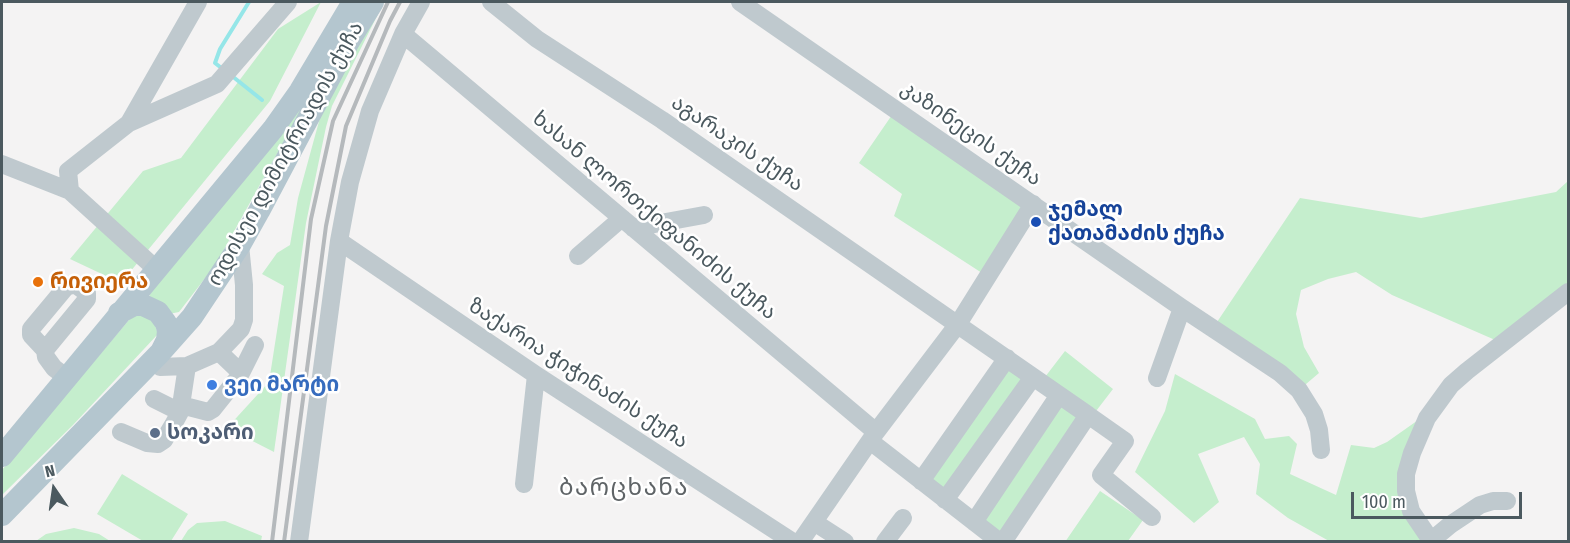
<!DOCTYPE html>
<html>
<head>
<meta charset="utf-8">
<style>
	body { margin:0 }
	#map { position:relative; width:1570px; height:543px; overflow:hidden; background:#f4f3f3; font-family:"Fira Sans Condensed",sans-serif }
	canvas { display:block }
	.frame { position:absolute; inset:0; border:3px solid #4b595f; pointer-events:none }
	.north { position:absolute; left:24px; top:459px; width:60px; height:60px; -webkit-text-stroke:4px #fff; paint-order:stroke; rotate:347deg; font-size:16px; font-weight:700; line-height:24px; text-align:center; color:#4b595f }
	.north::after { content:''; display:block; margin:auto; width:21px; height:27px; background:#4b595f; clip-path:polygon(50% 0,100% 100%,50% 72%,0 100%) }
	.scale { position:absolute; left:1351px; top:492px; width:171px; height:27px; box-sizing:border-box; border:3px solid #4b595f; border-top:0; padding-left:8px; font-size:18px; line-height:21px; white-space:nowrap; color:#4b595f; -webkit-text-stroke:4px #fff; paint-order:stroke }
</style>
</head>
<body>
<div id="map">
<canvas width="1570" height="543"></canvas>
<div class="frame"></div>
<div class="north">N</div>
<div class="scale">100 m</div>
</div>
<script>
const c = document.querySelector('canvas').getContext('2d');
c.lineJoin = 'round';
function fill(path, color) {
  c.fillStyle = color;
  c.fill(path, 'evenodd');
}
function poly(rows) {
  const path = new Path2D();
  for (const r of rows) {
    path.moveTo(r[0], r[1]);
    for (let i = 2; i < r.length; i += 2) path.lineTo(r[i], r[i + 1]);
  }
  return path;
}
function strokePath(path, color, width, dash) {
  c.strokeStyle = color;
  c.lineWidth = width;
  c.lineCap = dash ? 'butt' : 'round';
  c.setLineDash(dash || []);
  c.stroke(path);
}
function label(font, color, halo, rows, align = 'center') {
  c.font = font + ' "Fira Sans Condensed","Noto Sans Georgian",sans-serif';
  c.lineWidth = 5;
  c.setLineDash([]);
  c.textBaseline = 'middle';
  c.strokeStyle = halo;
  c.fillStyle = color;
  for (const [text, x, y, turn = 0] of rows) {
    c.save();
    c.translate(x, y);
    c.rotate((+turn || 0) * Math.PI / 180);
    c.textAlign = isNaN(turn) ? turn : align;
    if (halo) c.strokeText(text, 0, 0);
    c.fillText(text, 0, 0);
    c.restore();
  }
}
fill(poly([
	[321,2,270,101,121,283,70,259,143,171,181,158,278,29],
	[361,2,216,264,179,312,169,314,150,299,149,290],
	[380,2,384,2,332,106,326,127,306,223,274,452,227,428,269,382,284,286,262,274,277,253,290,245,298,198,321,114],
	[894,112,1026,206,982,273,894,216,902,194,859,163],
	[1568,181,1568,293,1502,343,1392,295,1356,272,1328,279,1301,290,1296,314,1304,347,1319,373,1299,390,1213,328,1300,198,1421,218,1556,192],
	[151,313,158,334,73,425,2,495,2,470,134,314],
	[1065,351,1113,389,1093,415,1045,377],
	[1007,358,1033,377,945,500,921,481],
	[1175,374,1255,419,1265,439,1289,436,1297,444,1290,474,1336,495,1351,445,1374,448,1387,442,1431,411,1406,474,1432,541,1329,541,1288,518,1256,494,1260,464,1244,437,1198,454,1219,502,1194,523,1135,472,1165,411],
	[1059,395,1088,415,1003,541,974,521],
	[122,474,188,514,171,541,143,541,97,514],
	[1100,491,1143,520,1128,541,1065,542],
	[225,521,262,536,261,541,181,541,188,530,197,523],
	[74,528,99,534,110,541,36,541,46,534]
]), '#c5eecd');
strokePath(poly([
	[224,70,215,63,220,49,249,2],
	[232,76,262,100]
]), '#95e6e8', 4);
strokePath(poly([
	[491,2,537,39,662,120,1088,415,1003,542],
	[740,2,1182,308,1280,373,1299,390,1314,414,1319,430,1321,450],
	[403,34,876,432],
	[129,123,198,2],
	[2,164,70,191],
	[633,228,704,215],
	[339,241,536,375,793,542],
	[578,256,622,218],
	[156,269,70,191,68,171,129,123,217,84,288,2],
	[45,350,87,299,87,293,75,284,66,287,31,329,31,335,45,350,46,357,54,368,66,377],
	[187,366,219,352,241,329,244,320,244,285,240,245],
	[241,373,255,345],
	[1157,378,1182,308],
	[154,399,180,412],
	[181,405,208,412,213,409,237,379,241,373,219,352],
	[1088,415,1125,441,1101,475,1152,517],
	[121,432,147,443,158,444,164,440,173,425,180,412,187,366,160,367],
	[870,441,1000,542],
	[921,481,1007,358],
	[524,484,536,375],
	[945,500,1033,377],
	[814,522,845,542],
	[974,522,1059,395],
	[1432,540,1450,525,1480,505,1493,501,1507,501],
	[299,542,339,241,350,182,370,111,403,34,421,2],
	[800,542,876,432,958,324,1033,204],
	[885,542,903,518],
	[1432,542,1411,511,1406,491,1406,474,1412,453,1427,418,1451,385,1467,371,1568,292]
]), '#bfc9ce', 18);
strokePath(poly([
	[119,313,134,305,143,305,158,312,166,323,168,331,167,340,161,352],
	[2,456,273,129,300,91,353,2],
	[2,515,160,353,192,317,240,245,259,211,348,43,373,2]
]), '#b4c6cf', 22);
strokePath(poly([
	[272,542,311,219,333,121,388,2],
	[284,542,326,226,346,126,390,21,400,2]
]), '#b5b9bc', 4);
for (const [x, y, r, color] of [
	[1036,222,6,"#1a4fb4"],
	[38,282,6,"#e8710a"],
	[212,385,6,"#3f7fe0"],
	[155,433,6,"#5c6f8a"]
]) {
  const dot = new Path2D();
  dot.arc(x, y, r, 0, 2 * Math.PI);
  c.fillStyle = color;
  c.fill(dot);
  strokePath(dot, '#fff', 2);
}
label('21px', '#4b595f', '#fff', [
	["კაზინეცის ქუჩა",971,134,35],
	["აგარაკის ქუჩა",737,144,34],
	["ოდისეი დიმიტრიადის ქუჩა",286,154,-61],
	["ხასან ლორთქიფანიძის ქუჩა",654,216,40],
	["ზაქარია ჭიჭინაძის ქუჩა",578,374,33]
]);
label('bold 21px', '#164399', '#fff', [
	["ჯემალ",1048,210],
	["ქათამაძის ქუჩა",1048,234]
], 'left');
label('bold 21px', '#c56008', '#fff', [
	["რივიერა",50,282]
], 'left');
label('bold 21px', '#366cbe', '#fff', [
	["ვეი მარტი",224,385]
], 'left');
label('bold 21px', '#4e5e75', '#fff', [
	["სოკარი",167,433]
], 'left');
c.letterSpacing = '1.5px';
label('24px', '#5f6467', '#fff', [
	["ბარცხანა",624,488]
]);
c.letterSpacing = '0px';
</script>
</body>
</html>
